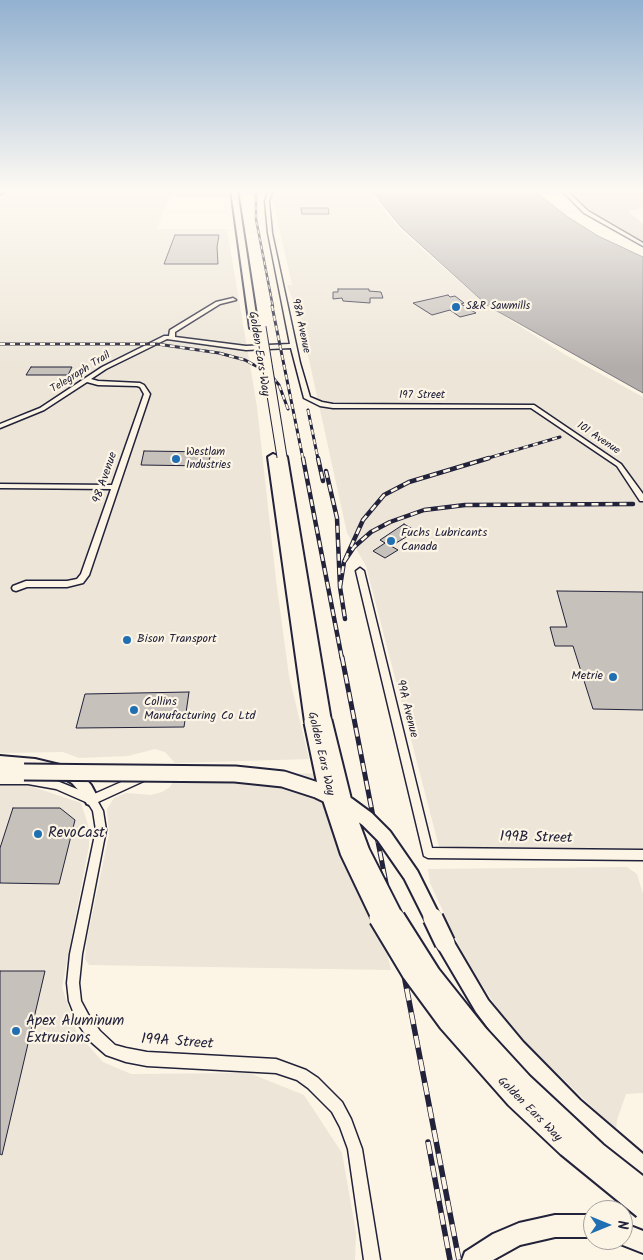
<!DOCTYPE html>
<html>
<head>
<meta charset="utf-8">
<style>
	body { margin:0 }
	#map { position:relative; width:643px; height:1260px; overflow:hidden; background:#fcf5e5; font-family:Kalam,sans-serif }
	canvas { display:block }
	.north { position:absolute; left:583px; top:1200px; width:50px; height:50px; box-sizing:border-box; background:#fcf5e5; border:1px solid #a5a1a1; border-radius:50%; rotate:90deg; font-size:14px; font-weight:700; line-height:20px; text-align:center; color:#22223b }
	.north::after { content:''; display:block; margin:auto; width:18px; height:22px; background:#1f6fb2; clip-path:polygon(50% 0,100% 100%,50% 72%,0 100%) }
</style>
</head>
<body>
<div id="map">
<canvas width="643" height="1260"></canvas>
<div class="north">N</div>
</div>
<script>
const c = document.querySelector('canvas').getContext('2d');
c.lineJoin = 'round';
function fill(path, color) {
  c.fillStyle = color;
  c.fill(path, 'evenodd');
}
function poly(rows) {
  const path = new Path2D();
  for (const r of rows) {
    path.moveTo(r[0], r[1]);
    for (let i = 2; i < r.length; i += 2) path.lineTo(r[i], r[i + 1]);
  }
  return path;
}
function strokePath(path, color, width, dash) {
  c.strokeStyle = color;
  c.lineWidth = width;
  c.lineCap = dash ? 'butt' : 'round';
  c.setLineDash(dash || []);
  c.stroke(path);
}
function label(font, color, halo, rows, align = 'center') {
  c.font = font + ' Kalam,sans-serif';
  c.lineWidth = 4.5;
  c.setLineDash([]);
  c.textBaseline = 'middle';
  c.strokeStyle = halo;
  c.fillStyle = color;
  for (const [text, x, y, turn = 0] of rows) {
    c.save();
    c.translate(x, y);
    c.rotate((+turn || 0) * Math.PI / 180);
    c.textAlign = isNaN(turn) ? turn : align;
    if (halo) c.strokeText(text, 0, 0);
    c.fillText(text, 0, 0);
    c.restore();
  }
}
fill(poly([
	[7,190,172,190,157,229,227,229,257,407,276,580,289,676,309,759,175,763,165,752,155,749,128,756,79,758,63,752,0,753,0,199],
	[179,190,229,190,228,198,176,197],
	[275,190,367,190,399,229,488,306,564,354,643,397,643,848,439,847,366,566,347,533,301,323,287,285,292,285,272,196],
	[346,773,391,970,89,965,85,959,87,939,109,835,107,809,114,798,126,793,151,795,162,792,170,787,176,775],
	[0,785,27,785,81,803,89,828,89,846,62,987,77,1033,103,1062,131,1074,249,1073,304,1095,342,1153,356,1233,355,1260,0,1260],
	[627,867,637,874,643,894,643,1093,626,1094,617,1120,616,1130,513,1031,467,963,430,883,428,869]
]), '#ece5d8');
fill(poly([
	[643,190,643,208,628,211,643,224,643,244,584,209,568,191]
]), '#dcd6cc');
const water = poly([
	[371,190,533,190,568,217,598,236,643,257,643,393,488,306,401,227,371,190]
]);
fill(water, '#b2adab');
strokePath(water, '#78757e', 1);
const building = poly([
	[301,208,328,208,329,214,302,214,301,208],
	[175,235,219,235,217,247,218,264,164,264,175,235],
	[338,289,369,289,369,291,381,292,383,298,370,298,370,303,343,301,342,298,333,299,333,292,338,292,338,289],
	[448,295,450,297,455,296,464,303,461,304,476,313,460,317,450,310,432,315,413,303,448,295],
	[31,367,72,367,68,375,26,375,31,367],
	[144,451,211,452,208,466,141,465,144,451],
	[404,524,416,531,391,546,398,550,385,558,373,551,385,543,380,540,404,524],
	[557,591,643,592,643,710,593,709,573,646,555,646,550,627,567,627,557,591],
	[189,692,184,727,76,728,85,694,189,692],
	[13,808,60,808,75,820,59,884,0,883,0,848,13,808],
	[0,971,45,971,2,1155,0,1154,0,971]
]);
fill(building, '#c6c1bb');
strokePath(building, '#22223b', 1);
const minor = poly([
	[269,190,273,190,269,201,272,233,300,363,310,397,322,402,333,404,534,405,621,464,643,494,643,501,640,501,617,466,531,408,333,408,320,406,304,398,291,348,246,350,167,339,106,369,91,379,98,381,140,383,144,385,150,394,89,575,83,583,67,587,27,587,16,591,13,590,12,588,13,586,26,581,67,581,77,579,81,574,111,489,0,488,0,484,112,485,144,394,140,387,137,386,98,385,87,382,44,410,0,428,0,424,40,408,102,367,164,336,169,336,170,330,216,302,233,298,236,300,220,304,175,332,175,337,246,346,290,344,268,233,265,201,269,190],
	[561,190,566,190,588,211,643,243,643,246,584,213,561,190],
	[360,568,364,571,432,848,643,850,643,860,428,858,424,856,356,571,360,568],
	[144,772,148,773,149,776,148,779,98,802,103,811,106,830,82,954,79,983,81,1001,88,1014,100,1031,115,1045,126,1048,147,1052,276,1059,306,1070,318,1078,342,1102,351,1119,362,1149,380,1260,364,1260,348,1149,340,1127,332,1112,308,1088,297,1080,276,1073,147,1066,126,1062,106,1055,90,1041,78,1024,69,1001,67,983,70,954,96,830,93,811,88,803,56,789,28,784,0,784,0,776,28,776,57,781,92,795,144,772]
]);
const major = poly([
	[0,190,6,190,0,194,0,190],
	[0,756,35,759,64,766,82,775,91,785,99,800,97,804,92,806,87,804,81,793,72,783,56,774,35,769,0,766,0,756]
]);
const highway = poly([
	[231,190,237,190,258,328,254,330,250,328,231,190],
	[273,454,278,456,282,454,287,457,331,721,329,725,324,726,318,723,312,727,307,726,305,722,268,457,273,454],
	[0,766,24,766,29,768,31,772,29,776,24,778,0,778,0,766],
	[445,935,451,937,488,1000,523,1042,580,1100,643,1154,643,1178,636,1175,566,1114,509,1056,476,1012,439,949,436,943,439,937,445,935],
	[555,1215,593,1215,593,1237,555,1237,520,1245,493,1260,462,1260,465,1252,493,1234,519,1223,555,1215],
	[623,1223,643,1231,643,1253,615,1242,615,1240,623,1240,623,1223]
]);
strokePath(minor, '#22223b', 3);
strokePath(major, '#22223b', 4);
strokePath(highway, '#22223b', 4);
fill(minor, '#fcf5e5');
fill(major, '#fcf5e5');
fill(highway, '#fcf5e5');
const railFar4 = poly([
	[256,190,256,219,273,307]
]);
const railFar3 = poly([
	[272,306,303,459],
	[0,344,157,344,219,353,245,360,269,373,279,385,288,409],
	[308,410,318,459],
	[485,459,560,437]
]);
const railFar2 = poly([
	[303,458,342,659],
	[318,458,323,481],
	[326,471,337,518,340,587,345,619],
	[344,562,354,547,371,532,390,522,424,510,465,505,633,504],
	[340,587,344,562,363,520,384,495,409,482,489,458]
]);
const railFar1 = poly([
	[342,657,393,919]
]);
const rail = poly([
	[393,918,459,1260],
	[428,1142,450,1260]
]);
strokePath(railFar4, '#22223b', 2.5);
strokePath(railFar3, '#22223b', 3);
strokePath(railFar2, '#22223b', 4.5);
strokePath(railFar1, '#22223b', 5);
strokePath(rail, '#22223b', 5.5);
strokePath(railFar4, '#fcf5e5', 1, [4]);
strokePath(railFar3, '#fcf5e5', 2, [5]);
strokePath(railFar2, '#fcf5e5', 2.5, [7]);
strokePath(railFar1, '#fcf5e5', 3, [9]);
strokePath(rail, '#fcf5e5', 4, [12]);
const highwayBridgeFar2 = poly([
	[261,327,282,457]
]);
const highwayBridgeFar1 = poly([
	[324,721,345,806,362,852,396,919],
	[312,722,324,779,348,852,380,919],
	[24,772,235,774,283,779,317,790,348,805,367,819,384,836,411,875,433,919]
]);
const highwayBridge = poly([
	[379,918,412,973,448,1022,515,1098,567,1147,643,1209],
	[395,918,431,975,478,1034,523,1083,597,1152,643,1188],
	[433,918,445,943]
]);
strokePath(highwayBridgeFar2, '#22223b', 11, []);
strokePath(highwayBridgeFar1, '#22223b', 19, []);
strokePath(highwayBridge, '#22223b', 23, []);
strokePath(highwayBridgeFar2, '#fcf5e5', 9);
strokePath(highwayBridgeFar1, '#fcf5e5', 15);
strokePath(highwayBridge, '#fcf5e5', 19);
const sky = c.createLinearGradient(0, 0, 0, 367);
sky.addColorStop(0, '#92b1d0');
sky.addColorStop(0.52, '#fefaf3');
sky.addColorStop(1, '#fefaf300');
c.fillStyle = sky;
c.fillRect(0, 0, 643, 367);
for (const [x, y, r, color] of [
	[456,307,5,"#1f6fb2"],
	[176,459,5,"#1f6fb2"],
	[391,541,5,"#1f6fb2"],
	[127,640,5,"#1f6fb2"],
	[613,677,5,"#1f6fb2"],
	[134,710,5,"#1f6fb2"],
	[38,834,5,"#1f6fb2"],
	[16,1031,5,"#1f6fb2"]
]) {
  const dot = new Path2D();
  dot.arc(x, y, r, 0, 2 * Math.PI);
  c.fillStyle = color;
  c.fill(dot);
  strokePath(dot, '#fcf5e5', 2);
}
label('11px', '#22223b', '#fcf5e5', [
	["S&R Sawmills",466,307],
	["Westlam",186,453],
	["Industries",186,466]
], 'left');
label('11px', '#22223b', '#fcf5e5', [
	["98A Avenue",300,326,78],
	["Telegraph Trail",81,373,-32],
	["197 Street",422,396],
	["101 Avenue",598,439,34]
]);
label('12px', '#22223b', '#fcf5e5', [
	["Golden Ears Way",258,354,81],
	["98 Avenue",106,478,-71],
	["99A Avenue",406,709,76],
	["Golden Ears Way",320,754,77],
	["Golden Ears Way",529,1110,45]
]);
label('12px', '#22223b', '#fcf5e5', [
	["Fuchs Lubricants",401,534],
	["Canada",401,548],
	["Bison Transport",137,640],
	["Metrie",603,677,"right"],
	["Collins",144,703],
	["Manufacturing Co Ltd",144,717]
], 'left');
label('15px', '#22223b', '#fcf5e5', [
	["RevoCast",48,834],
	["Apex Aluminum",26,1022],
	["Extrusions",26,1039]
], 'left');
label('15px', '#22223b', '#fcf5e5', [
	["199B Street",536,839,1],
	["199A Street",177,1043,4]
]);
</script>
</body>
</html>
